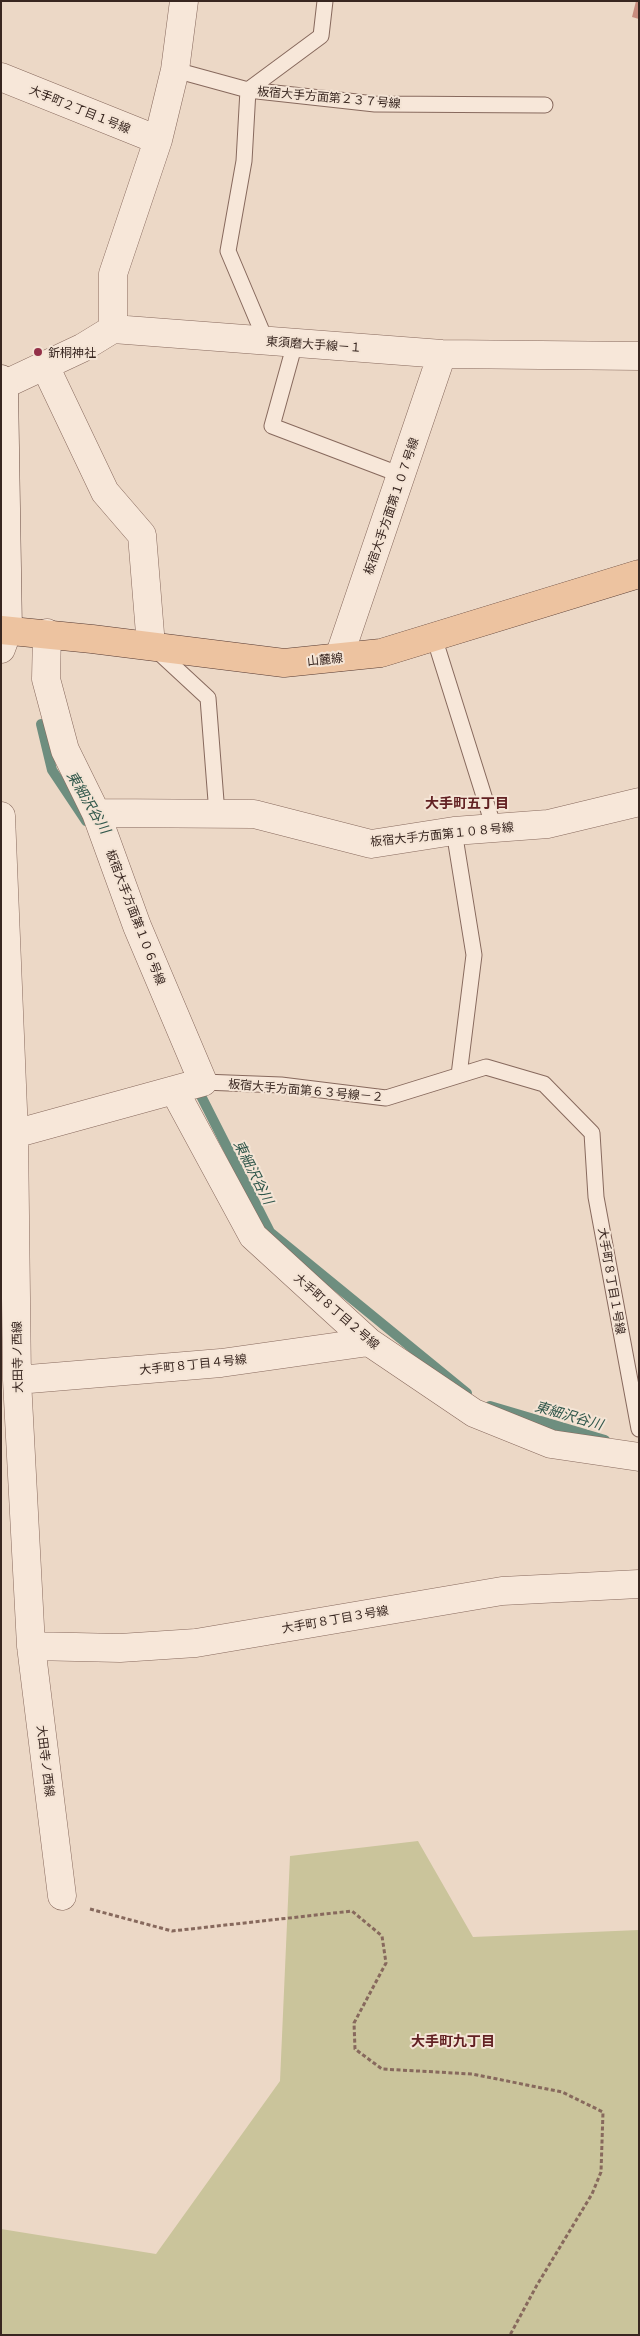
<!DOCTYPE html>
<html>
<head>
<meta charset="utf-8">
<style>
	body { margin:0 }
	#map { position:relative; width:640px; height:2336px; overflow:hidden; background:#ecd8c6; font-family:Georgia,serif }
	canvas { display:block }
	.frame { position:absolute; inset:0; border:2px solid #382620; pointer-events:none }
</style>
</head>
<body>
<div id="map">
<canvas width="640" height="2336"></canvas>
<div class="frame"></div>
</div>
<script>
const c = document.querySelector('canvas').getContext('2d');
c.lineJoin = 'round';
function fill(path, color) {
  c.fillStyle = color;
  c.fill(path, 'evenodd');
}
function poly(rows) {
  const path = new Path2D();
  for (const r of rows) {
    path.moveTo(r[0], r[1]);
    for (let i = 2; i < r.length; i += 2) path.lineTo(r[i], r[i + 1]);
  }
  return path;
}
function strokePath(path, color, width, dash) {
  c.strokeStyle = color;
  c.lineWidth = width;
  c.lineCap = dash ? 'butt' : 'round';
  c.setLineDash(dash || []);
  c.stroke(path);
}
function label(font, color, halo, rows, align = 'center') {
  c.font = font + ' Georgia,"Noto Sans JP",serif';
  c.lineWidth = 4;
  c.setLineDash([]);
  c.textBaseline = 'middle';
  c.strokeStyle = halo;
  c.fillStyle = color;
  for (const [text, x, y, turn = 0] of rows) {
    c.save();
    c.translate(x, y);
    c.rotate((+turn || 0) * Math.PI / 180);
    c.textAlign = isNaN(turn) ? turn : align;
    if (halo) c.strokeText(text, 0, 0);
    c.fillText(text, 0, 0);
    c.restore();
  }
}
fill(poly([
	[418,1841,473,1937,639,1930,639,2335,1,2335,1,2229,156,2254,280,2081,290,1856]
]), '#cac49b');
strokePath(poly([
	[41,724,52,770,86,821],
	[196,1086,270,1232,467,1393],
	[490,1406,605,1440]
]), '#6e8e7f', 10);
fill(poly([
	[636,1,639,1,639,19,632,17]
]), '#c88c7e');
const lane = poly([
	[175,70,248,90,375,104,545,105],
	[266,341,228,251,244,161,248,90,321,36,325,1],
	[295,343,272,426,401,475],
	[434,637,494,828],
	[154,648,208,698,217,814],
	[454,831,474,955,459,1075],
	[203,1082,281,1085,386,1098,486,1067,544,1084,592,1133,596,1197,639,1429]
]);
const street = poly([
	[1,77,158,140],
	[113,329,113,274,158,140,175,70,184,1],
	[45,366,105,492,142,535,151,646],
	[1,386,82,348,113,329,442,354,639,356],
	[47,633,46,679,65,750,96,813,137,926,203,1082,174,1090,253,1236,369,1342,474,1413,551,1444,639,1457],
	[1,649,8,630],
	[339,657,442,354],
	[96,813,254,814,371,844,454,831,548,824,639,802],
	[1,816,14,1134,17,1380,31,1646,62,1896],
	[14,1134,174,1090],
	[17,1380,221,1363,369,1342],
	[31,1646,120,1648,196,1643,502,1591,639,1584]
]);
const secondary = poly([
	[1,379,4,387,8,630]
]);
const primary = poly([
	[1,630,92,639,284,663,381,653,639,574]
]);
strokePath(lane, '#87695d', 17);
strokePath(street, '#87695d', 29);
strokePath(secondary, '#694b40', 29);
strokePath(primary, '#553931', 29);
strokePath(poly([
	[90,1909,172,1931,352,1911,382,1936,386,1963,354,2023,355,2049,382,2069,472,2074,562,2092,603,2112,601,2172,592,2194,537,2285,510,2335]
]), '#87695d', 3, [4, 2.5]);
strokePath(lane, '#f7e7d9', 15);
strokePath(street, '#f7e7d9', 28);
strokePath(secondary, '#f7e7d9', 28);
strokePath(primary, '#edc3a0', 28);
for (const [x, y, r, color] of [
	[38,352,5,"#933048"]
]) {
  const dot = new Path2D();
  dot.arc(x, y, r, 0, 2 * Math.PI);
  c.fillStyle = color;
  c.fill(dot);
  strokePath(dot, '#f4e4d5', 2);
}
label('12px', '#382620', '#f4e4d5', [
	["板宿大手方面第２３７号線",329,97,5],
	["大手町２丁目１号線",80,109,22],
	["東須磨大手線－１",314,344,4],
	["板宿大手方面第１０７号線",391,506,-71],
	["山麓線",325,659,-6],
	["板宿大手方面第１０８号線",442,834,-6],
	["板宿大手方面第１０６号線",136,917,69],
	["板宿大手方面第６３号線－２",306,1090,5],
	["大手町８丁目１号線",612,1281,80],
	["大手町８丁目２号線",337,1311,41],
	["大田寺ノ西線",17,1357,-91],
	["大手町８丁目４号線",193,1364,-6],
	["大手町８丁目３号線",335,1619,-10],
	["大田寺ノ西線",46,1761,83]
]);
label('12px', '#382620', '#f4e4d5', [
	["釿桐神社",48,352]
], 'left');
label('italic 14px', '#30574b', '#f4e4d5', [
	["東細沢谷川",89,802,59],
	["東細沢谷川",254,1172,63],
	["東細沢谷川",569,1415,16]
]);
label('bold 14px', '#622123', '#f4e4d5', [
	["大手町五丁目",467,803],
	["大手町九丁目",453,2041]
]);
</script>
</body>
</html>
